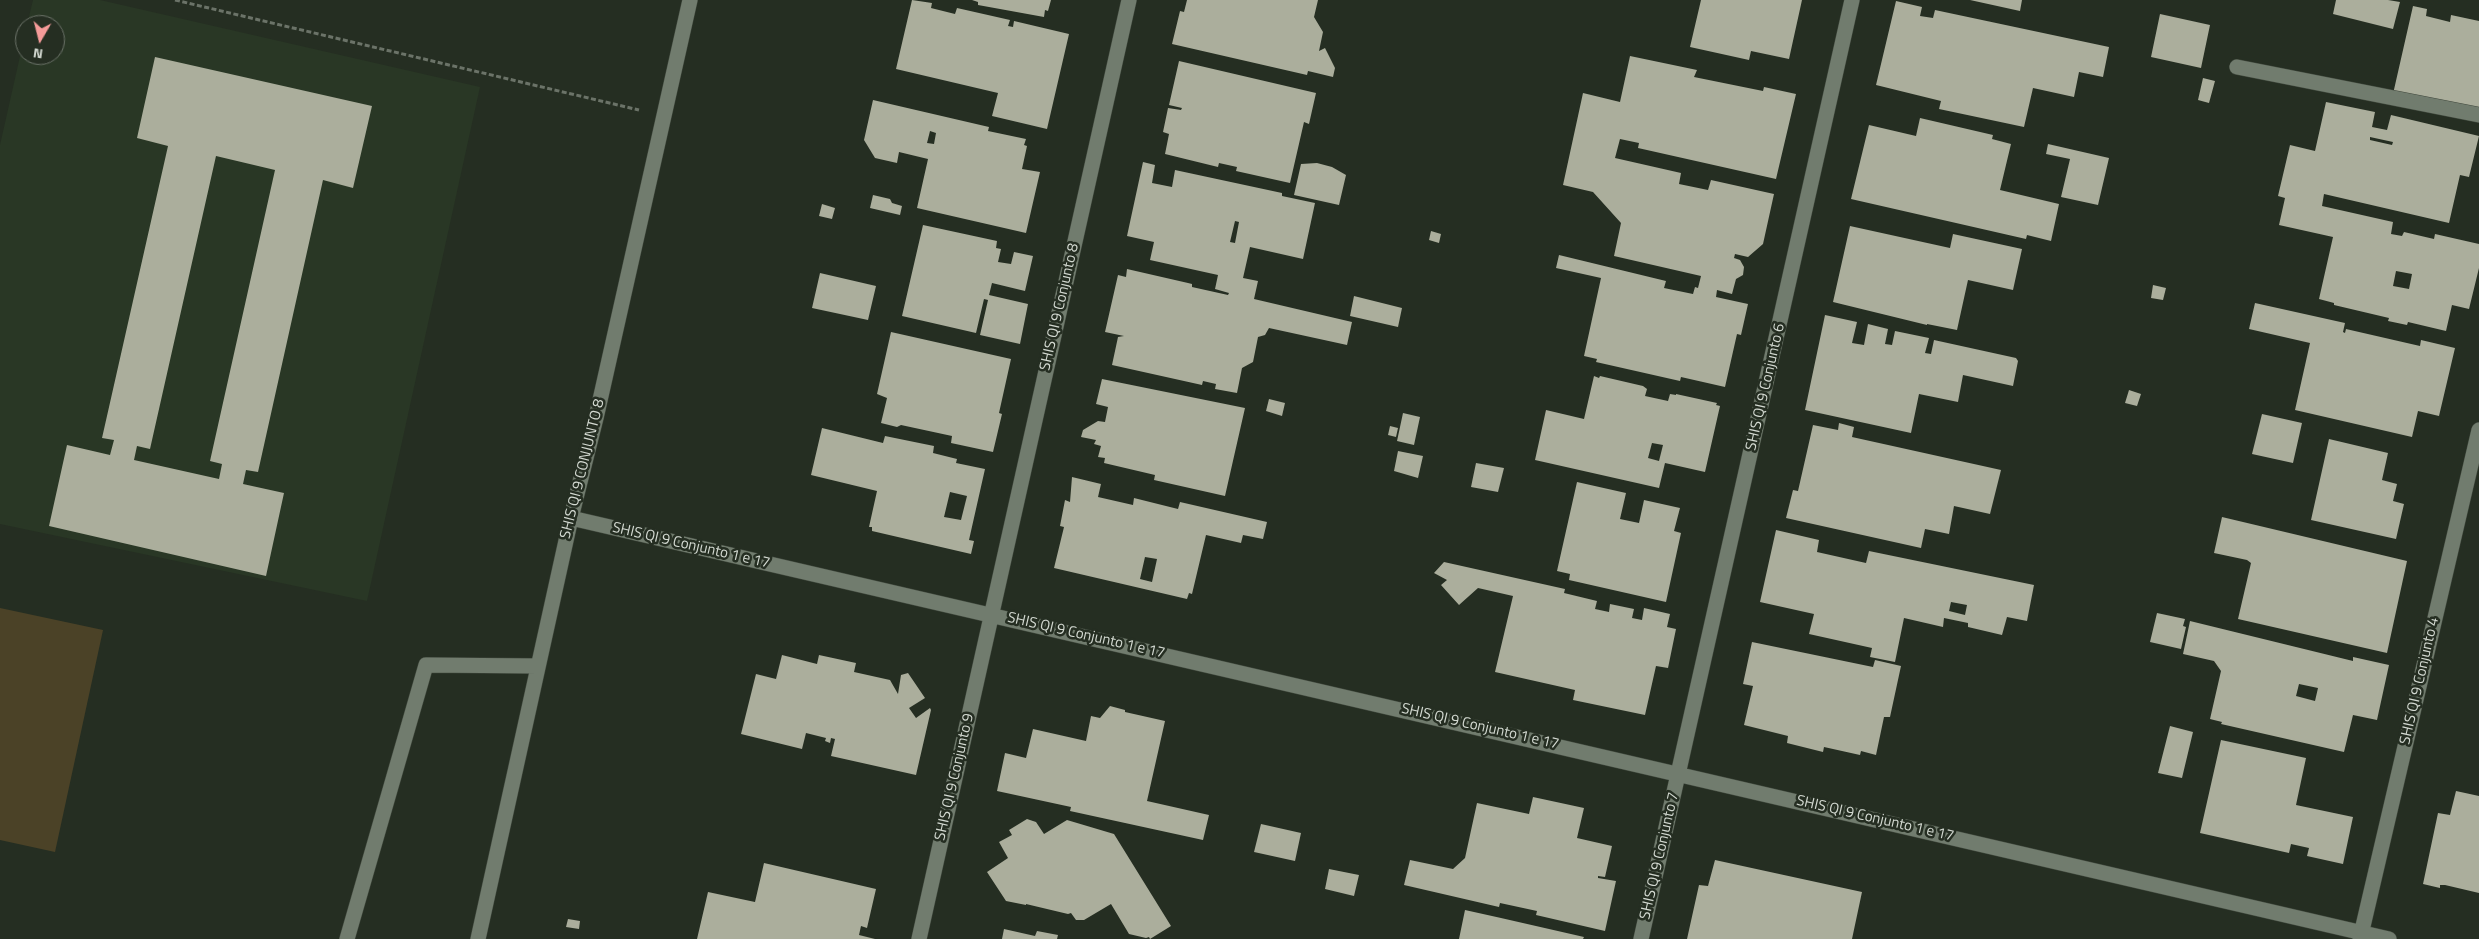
<!DOCTYPE html>
<html>
<head>
<meta charset="utf-8">
<style>
	body { margin:0 }
	#map { position:relative; width:2479px; height:939px; overflow:hidden; background:#252e22; font-family:"Titillium Web",sans-serif }
	canvas { display:block }
	.north { position:absolute; left:15px; top:15px; width:50px; height:50px; box-sizing:border-box; background:#252e22; border:1px solid #6b7268; border-radius:50%; rotate:188deg; font-size:14px; font-weight:700; line-height:20px; text-align:center; color:#d3d9d1 }
	.north::after { content:''; display:block; margin:auto; width:18px; height:22px; background:#f59b99; clip-path:polygon(50% 0,100% 100%,50% 72%,0 100%) }
</style>
</head>
<body>
<div id="map">
<canvas width="2479" height="939"></canvas>
<div class="north">N</div>
</div>
<script>
const c = document.querySelector('canvas').getContext('2d');
c.lineJoin = 'round';
function fill(path, color) {
  c.fillStyle = color;
  c.fill(path, 'evenodd');
}
function poly(rows) {
  const path = new Path2D();
  for (const r of rows) {
    path.moveTo(r[0], r[1]);
    for (let i = 2; i < r.length; i += 2) path.lineTo(r[i], r[i + 1]);
  }
  return path;
}
function strokePath(path, color, width, dash) {
  c.strokeStyle = color;
  c.lineWidth = width;
  c.lineCap = dash ? 'butt' : 'round';
  c.setLineDash(dash || []);
  c.stroke(path);
}
function label(font, color, halo, rows, align = 'center') {
  c.font = font + ' "Titillium Web",sans-serif';
  c.lineWidth = 5;
  c.setLineDash([]);
  c.textBaseline = 'middle';
  c.strokeStyle = halo;
  c.fillStyle = color;
  for (const [text, x, y, turn = 0] of rows) {
    c.save();
    c.translate(x, y);
    c.rotate((+turn || 0) * Math.PI / 180);
    c.textAlign = isNaN(turn) ? turn : align;
    if (halo) c.strokeText(text, 0, 0);
    c.fillText(text, 0, 0);
    c.restore();
  }
}
fill(poly([
	[33,0,100,0,480,87,367,601,0,524,0,145,25,34,25,55,55,55,55,25,27,25]
]), '#293725');
fill(poly([
	[0,608,103,630,55,852,0,840]
]), '#4b4227');
fill(poly([
	[912,0,932,3,931,8,955,14,957,8,1010,20,1008,26,1013,27,1014,21,1069,34,1047,129,992,116,998,93,896,69],
	[972,0,1051,0,1048,11,1045,10,1044,17,978,5,978,2],
	[1187,0,1318,0,1314,17,1323,32,1319,51,1325,48,1335,68,1333,77,1308,71,1307,75,1172,44,1180,11,1184,12],
	[1701,0,1802,0,1789,59,1751,51,1749,60,1690,47],
	[1970,0,2022,0,2020,11],
	[2336,0,2388,0,2400,2,2393,29,2333,14],
	[1896,1,1922,7,1920,16,1933,18,1935,10,2109,47,2103,77,2079,72,2074,97,2033,88,2024,127,1939,109,1941,101,1876,85],
	[2413,6,2427,9,2426,16,2450,22,2451,15,2479,21,2479,119,2393,94],
	[2160,14,2210,25,2201,68,2151,57],
	[1630,56,1697,70,1694,77,1763,91,1764,87,1796,94,1776,179,1638,148,1639,143,1620,139,1615,158,1681,173,1679,184,1708,190,1711,180,1774,194,1763,244,1748,257,1735,254,1734,258,1740,260,1744,267,1743,275,1736,279,1732,294,1717,290,1716,297,1748,304,1741,335,1737,334,1725,387,1681,377,1680,381,1596,362,1597,359,1584,356,1601,278,1556,268,1559,255,1666,281,1664,288,1693,294,1695,287,1698,288,1701,276,1614,256,1621,223,1593,192,1563,185,1583,93,1620,102],
	[155,57,372,106,353,188,323,180,258,472,246,470,243,484,284,493,266,576,49,526,67,445,110,455,114,440,102,438,168,146,137,138],
	[216,156,275,170,210,461,222,464,219,479,134,460,137,446,150,449],
	[1179,61,1316,93,1309,124,1304,122,1290,183,1236,171,1237,167,1219,163,1218,167,1165,154,1169,134,1163,132,1168,108,1181,110,1182,108,1169,105],
	[2203,78,2215,81,2209,103,2198,100],
	[873,100,989,127,988,131,1026,139,1024,145,1027,146,1022,169,1040,172,1026,233,917,208,928,159,899,152,897,163,875,158,864,140],
	[930,131,936,133,934,144,927,143],
	[2326,102,2375,112,2372,127,2387,130,2391,115,2479,136,2469,177,2460,175,2449,223,2324,194,2322,206,2393,222,2391,234,2402,236,2404,232,2434,239,2435,234,2479,244,2479,268,2469,309,2452,305,2446,331,2408,322,2407,325,2388,321,2389,318,2334,305,2334,303,2319,299,2333,237,2279,225,2285,198,2278,196,2290,145,2315,151],
	[2370,137,2393,142,2392,145,2370,140],
	[2396,271,2412,274,2409,289,2393,286],
	[1920,118,1993,135,1992,139,2011,144,2000,190,2059,204,2051,241,2027,235,2026,239,1851,199,1869,125,1916,136],
	[2048,144,2109,158,2098,205,2061,197,2070,159,2046,154],
	[1143,162,1155,165,1152,183,1172,187,1175,170,1282,193,1282,196,1315,203,1303,259,1250,247,1243,278,1258,281,1254,299,1352,322,1347,345,1269,328,1265,335,1258,337,1253,362,1242,368,1237,393,1215,389,1216,384,1203,381,1202,385,1112,365,1118,337,1124,336,1105,332,1118,275,1126,277,1127,269,1188,283,1192,284,1192,287,1228,295,1229,293,1215,289,1218,275,1150,260,1154,242,1127,236],
	[1235,221,1239,222,1235,243,1230,242],
	[1317,163,1332,167,1346,175,1339,205,1294,195,1301,164],
	[873,195,890,199,892,203,902,206,900,215,870,208],
	[822,204,835,208,832,219,819,216],
	[923,225,997,241,996,248,1001,249,998,262,1011,264,1014,252,1033,256,1025,291,992,283,989,295,1028,304,1020,344,980,335,988,300,984,299,976,333,902,316],
	[1850,226,1950,248,1953,234,2022,249,2013,290,1968,280,1957,330,1927,324,1927,325,1833,302],
	[1431,231,1441,234,1439,243,1429,240],
	[820,273,876,286,868,320,812,308],
	[2153,285,2166,288,2163,300,2151,298],
	[1354,296,1402,308,1398,327,1350,316],
	[2255,303,2345,323,2343,332,2345,333,2346,329,2420,346,2421,340,2455,348,2439,416,2418,411,2412,437,2295,410,2310,343,2249,329],
	[1825,315,1857,322,1852,343,1864,345,1868,324,1888,329,1885,344,1892,345,1895,331,1929,338,1925,353,1931,354,1934,340,2016,358,2018,361,2013,386,1963,375,1958,402,1919,394,1911,433,1805,410],
	[891,332,1011,359,999,413,1002,414,993,452,951,443,952,436,901,425,897,427,881,423,887,398,877,394],
	[1594,376,1599,378,1600,376,1643,386,1647,389,1645,396,1668,401,1670,394,1676,395,1676,394,1717,403,1716,405,1720,406,1705,472,1665,463,1659,488,1535,460,1546,410,1584,419],
	[1652,443,1663,445,1659,461,1648,458],
	[1102,379,1245,408,1225,496,1154,480,1155,475,1104,463,1105,458,1098,457,1101,446,1094,444,1096,440,1081,437,1083,430,1098,421,1105,422,1108,407,1096,404],
	[2129,390,2141,394,2137,406,2125,403],
	[1269,399,1285,403,1282,416,1266,411],
	[1403,413,1420,417,1414,445,1397,441],
	[2262,414,2302,423,2293,463,2252,454],
	[1839,423,1854,427,1852,437,2001,470,1990,514,1954,506,1949,534,1925,529,1921,548,1786,518,1793,490,1798,491,1813,425,1838,430],
	[1390,426,1398,428,1396,437,1388,435],
	[822,428,883,443,885,436,934,446,933,453,957,459,956,463,985,469,969,540,974,541,971,554,872,531,872,527,869,527,877,491,811,475],
	[950,492,967,496,961,520,944,517],
	[2329,439,2388,453,2382,480,2397,484,2393,501,2404,504,2396,539,2311,520],
	[1398,451,1423,456,1418,478,1394,471],
	[1476,463,1504,468,1498,492,1471,487],
	[1072,477,1101,484,1098,497,1133,505,1134,498,1178,509,1180,502,1267,522,1263,539,1243,535,1241,543,1206,535,1192,594,1189,593,1187,599,1054,568,1064,527,1060,526,1065,500,1070,502],
	[1145,557,1157,559,1152,582,1140,579],
	[1577,482,1626,493,1620,519,1639,523,1644,500,1680,508,1674,531,1681,533,1666,602,1569,580,1570,574,1557,571],
	[2222,517,2407,561,2387,653,2238,619,2251,563,2247,560,2214,553],
	[1776,530,1819,540,1817,552,1866,563,1869,551,2034,585,2027,621,2007,617,2002,635,1968,627,1968,623,1944,618,1943,627,1904,618,1895,662,1870,657,1872,648,1809,634,1814,614,1760,602],
	[1951,602,1967,605,1965,615,1949,611],
	[1444,562,1565,589,1564,593,1597,601,1595,609,1609,612,1610,604,1634,609,1632,618,1642,620,1644,608,1670,614,1667,627,1676,629,1668,668,1656,666,1645,715,1573,700,1575,690,1495,672,1513,596,1478,588,1459,605,1441,585,1447,580,1434,573],
	[2157,613,2185,619,2183,626,2186,627,2181,649,2150,642],
	[2190,621,2353,661,2353,657,2389,665,2377,720,2353,715,2344,752,2221,724,2222,722,2210,719,2221,671,2214,661,2183,654],
	[2299,684,2318,688,2315,701,2296,696],
	[1752,642,1873,667,1875,660,1901,666,1890,717,1884,717,1876,755,1861,751,1860,755,1824,747,1823,752,1787,743,1788,736,1744,725,1753,686,1743,684],
	[782,655,817,664,819,655,856,663,854,672,890,680,898,694,901,675,908,673,925,698,909,708,916,718,930,708,931,710,916,775,831,756,835,739,831,738,830,743,825,741,826,738,806,733,802,749,741,734,756,674,776,679],
	[1110,706,1125,710,1125,712,1165,721,1147,801,1209,815,1203,840,1070,811,1071,807,997,791,1005,753,1026,758,1033,729,1086,741,1091,716,1100,718],
	[2170,726,2193,732,2182,778,2158,773],
	[2221,740,2306,758,2296,805,2353,817,2343,864,2307,856,2309,848,2291,844,2289,853,2200,833],
	[2456,791,2479,796,2479,893,2445,885,2440,885,2440,888,2423,884,2438,813,2450,815],
	[1533,797,1584,808,1577,838,1612,846,1605,877,1598,876,1598,878,1616,881,1605,931,1536,915,1537,911,1500,903,1499,907,1404,885,1410,860,1453,869,1465,858,1477,803,1529,814],
	[1027,819,1036,822,1044,834,1067,820,1114,834,1171,926,1150,939,1149,937,1146,938,1129,934,1111,904,1084,920,1076,920,1071,913,1068,914,1026,904,1026,905,1006,901,987,872,1008,858,999,842,1012,835,1009,830],
	[1261,824,1301,833,1295,861,1254,852],
	[1715,860,1862,892,1852,939,1687,939,1699,885,1708,886],
	[764,863,876,889,867,928,861,926,859,935,875,939,697,939,708,892,755,902],
	[1329,869,1359,875,1354,896,1325,889],
	[1465,910,1501,918,1584,937,1583,939,1459,939],
	[568,919,580,921,579,929,566,927],
	[1004,929,1035,936,1037,931,1058,935,1057,939,1002,939]
]), '#abae9c');
const minor = poly([
	[2237,67,2479,115],
	[571,518,2389,939],
	[347,939,426,665,538,666],
	[478,939,571,518,596,418,690,0],
	[919,939,1129,0],
	[1641,939,1852,0],
	[2360,939,2479,430]
]);
strokePath(minor, '#41493e', 16);
strokePath(poly([
	[175,0,639,110]
]), '#6b7368', 3, [5, 2.5]);
strokePath(minor, '#717c6e', 15);
label('15px', '#d3d9d1', '#252e22', [
	["SHIS QI 9 Conjunto 8",1060,307,-77],
	["SHIS QI 9 Conjunto 6",1766,387,-77],
	["SHIS QI 9 CONJUNTO 8",583,469,-76],
	["SHIS QI 9 Conjunto 1 e 17",691,546,13],
	["SHIS QI 9 Conjunto 1 e 17",1086,636,13],
	["SHIS QI 9 Conjunto 4",2420,681,-77],
	["SHIS QI 9 Conjunto 1 e 17",1480,727,13],
	["SHIS QI 9 Conjunto 9",955,777,-77],
	["SHIS QI 9 Conjunto 1 e 17",1875,819,13],
	["SHIS QI 9 Conjunto 7",1660,856,-77]
]);
</script>
</body>
</html>
